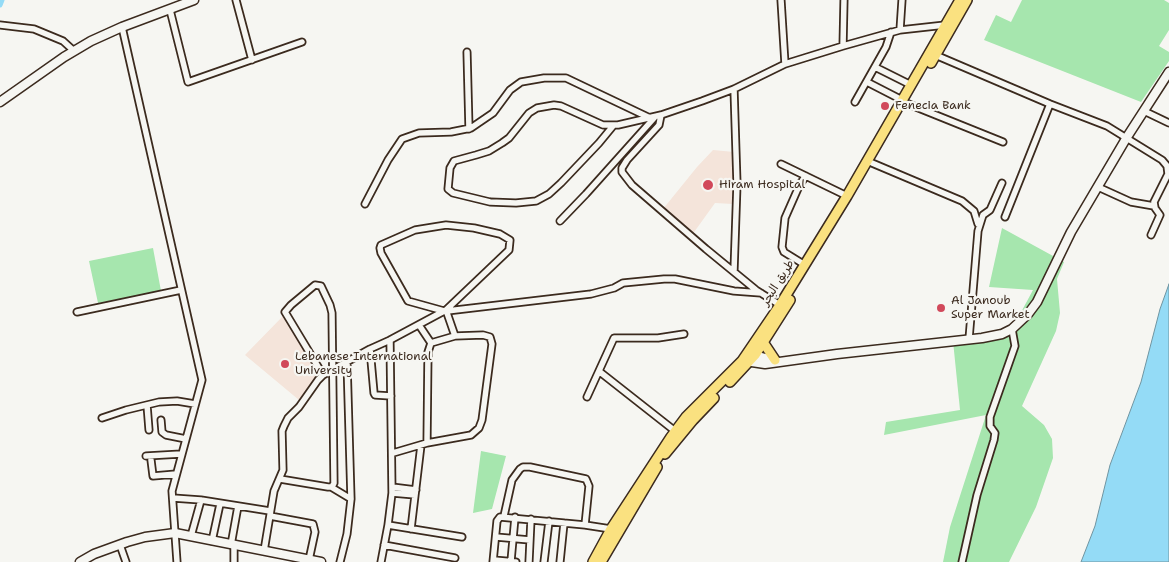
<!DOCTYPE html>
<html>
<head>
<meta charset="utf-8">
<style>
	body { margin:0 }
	canvas { display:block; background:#f6f6f2 }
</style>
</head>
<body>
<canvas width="1169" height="562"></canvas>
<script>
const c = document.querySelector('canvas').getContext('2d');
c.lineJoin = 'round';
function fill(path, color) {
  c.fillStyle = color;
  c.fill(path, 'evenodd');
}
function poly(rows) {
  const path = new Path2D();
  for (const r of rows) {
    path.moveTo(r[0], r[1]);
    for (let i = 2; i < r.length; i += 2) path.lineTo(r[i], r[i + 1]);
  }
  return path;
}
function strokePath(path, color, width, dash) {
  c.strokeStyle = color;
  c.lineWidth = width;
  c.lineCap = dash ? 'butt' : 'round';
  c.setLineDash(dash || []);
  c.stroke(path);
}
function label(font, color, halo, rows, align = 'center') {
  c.font = font + ' "Shantell Sans","Playpen Sans Arabic",sans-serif';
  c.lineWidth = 4.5;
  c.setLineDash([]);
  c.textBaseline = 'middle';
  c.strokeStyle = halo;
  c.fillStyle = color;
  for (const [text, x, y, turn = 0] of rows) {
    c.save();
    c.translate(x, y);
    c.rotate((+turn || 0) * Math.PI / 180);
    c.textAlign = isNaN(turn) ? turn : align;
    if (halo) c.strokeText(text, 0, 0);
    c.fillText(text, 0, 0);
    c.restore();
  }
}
fill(poly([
	[713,150,734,152,733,204,715,203,692,235,663,209,697,167],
	[283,316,318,373,299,400,245,355]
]), '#f4e4da');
fill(poly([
	[1022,0,1164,0,1169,3,1169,30,1159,46,1169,52,1169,61,1141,102,984,40,996,15,1011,22],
	[1002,228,1064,262,1057,279,1060,313,1056,331,1022,406,1044,425,1052,439,1053,458,1036,507,1009,562,943,562,950,527,986,415,884,435,886,422,960,410,953,341,1012,329,1033,290,989,287],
	[153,248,161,291,98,303,89,261],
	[481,451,506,456,492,509,473,513]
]), '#a6e6ae');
const water = poly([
	[1169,284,1169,562,1081,562,1095,526,1110,465,1141,382,1160,309,1169,284]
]);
fill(water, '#94dbf6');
strokePath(water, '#7094a0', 1);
strokePath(poly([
	[0,5,2,0]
]), '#94dbf6', 5);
const minor = poly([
	[236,0,252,60],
	[781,0,785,64],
	[170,10,188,82,302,42],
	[0,25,34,29,63,41,74,51],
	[122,27,202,380,172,491,177,562],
	[900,30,902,0],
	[843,46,844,0],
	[467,52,469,129],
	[933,54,1050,104,1107,126,1162,160,1167,166,1168,174,1154,202,1155,208,1160,215,1151,235],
	[875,67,911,85],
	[867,82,902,100],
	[734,89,737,184,734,271],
	[855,102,886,47,891,32],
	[906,103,1003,142],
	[1144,111,1169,123],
	[661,115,659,125,627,160,622,168,622,172,632,185,706,249,756,290,780,305],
	[613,126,599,143,561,183,549,194,536,201,516,203,490,202,453,193,448,189,450,168,454,161,476,155,489,151,502,143,509,138,529,113,537,108,554,105,561,106,603,125,618,125,661,115,702,101,734,89,785,64,843,46,900,30,945,25],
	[872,163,962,201,974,211,978,224],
	[781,164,847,196],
	[1098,187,1131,202,1154,206],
	[365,204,388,160,402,139,419,133,451,132,471,128,493,113,510,90,521,82,544,78,566,78,650,118],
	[1005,217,1050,104],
	[560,221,586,194,655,117],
	[805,265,784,252,782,247,785,218,800,184,806,176],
	[446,310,455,336],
	[447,311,591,294,614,288,623,283,664,279,675,279,734,291,761,293],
	[77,312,181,290],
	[419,325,431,343],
	[969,339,978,231,983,215,990,210,1002,183],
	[370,349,374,393,375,395,391,396],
	[600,372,675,431],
	[587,397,614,338,658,338,684,334],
	[147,405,149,430],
	[102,418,126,410,159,402,177,401,195,404],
	[161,420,162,432,166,435,186,439],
	[427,443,428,352,431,343],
	[393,453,427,443,471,435,479,428,482,420,492,344,490,337,483,335,455,336,431,343],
	[146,456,181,454],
	[151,460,153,476,176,474],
	[280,479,328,487,332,487,334,483,332,313,330,305,321,286,315,285,291,305,285,312,323,375],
	[331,487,351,499],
	[392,487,416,490],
	[392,493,415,495],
	[173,498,201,500,270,511],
	[270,516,313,524,315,532,309,560],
	[504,516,512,480,520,469,523,467,530,467,586,479,589,486,585,525],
	[388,525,462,537],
	[411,529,421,445],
	[191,536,201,500],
	[496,537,530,540],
	[212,541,220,504],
	[120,545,126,562],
	[231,545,238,506],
	[384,545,455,558],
	[234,546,234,562],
	[264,551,274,491,283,470,282,431,284,426,288,418,299,407,318,380,323,375,370,349,390,340,446,310,509,250,510,240,500,234,474,228,446,225,415,230,381,245,380,248,381,253,408,301,444,311],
	[494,560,516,562],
	[511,561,515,517],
	[340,562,347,534,351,499,347,362],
	[381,562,388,525,392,493,390,340],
	[493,562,497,521,500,517,585,525,611,529],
	[529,562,531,519],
	[544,562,549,521],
	[560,562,564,523],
	[962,562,977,495,994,440,995,433,990,426,990,417,1015,346,1012,329]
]);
const secondary = poly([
	[0,102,64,57,91,41,122,27,194,0],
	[751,354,776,361],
	[745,361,765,364,837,354,982,338,1002,334,1012,329,1028,314,1037,302,1071,232,1127,137,1169,72],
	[80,562,94,554,127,542,145,537,175,533,321,562]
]);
const trunk = poly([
	[931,63,967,0],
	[763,342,775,360],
	[730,382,755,355,790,300],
	[665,454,693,420,714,398],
	[593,562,611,529,671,437,686,417,742,361,780,305,847,196,960,0],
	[601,562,657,467]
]);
strokePath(minor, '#3b2a1e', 9);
strokePath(secondary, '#3b2a1e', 11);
strokePath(trunk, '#3b2a1e', 12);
strokePath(minor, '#f6f6f2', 5.5);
strokePath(secondary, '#f6f6f2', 8);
strokePath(trunk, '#fae180', 9);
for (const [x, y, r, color] of [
	[885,106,5,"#d1495b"],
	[708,185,6,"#d1495b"],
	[941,308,5,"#d1495b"],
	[285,364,5,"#d1495b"]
]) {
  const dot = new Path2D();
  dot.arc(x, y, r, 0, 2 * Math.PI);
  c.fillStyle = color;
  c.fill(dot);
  strokePath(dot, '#f6f6f2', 2);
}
label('12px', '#3b2a1e', '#f6f6f2', [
	["Fenecia Bank",895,106],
	["Hiram Hospital",719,185],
	["Al Janoub",951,301],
	["Super Market",951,315],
	["Lebanese International",295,357],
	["University",295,371]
], 'left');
label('12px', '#3b2a1e', '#f6f6f2', [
	["طريق البحر",778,283,-58]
]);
</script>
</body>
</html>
